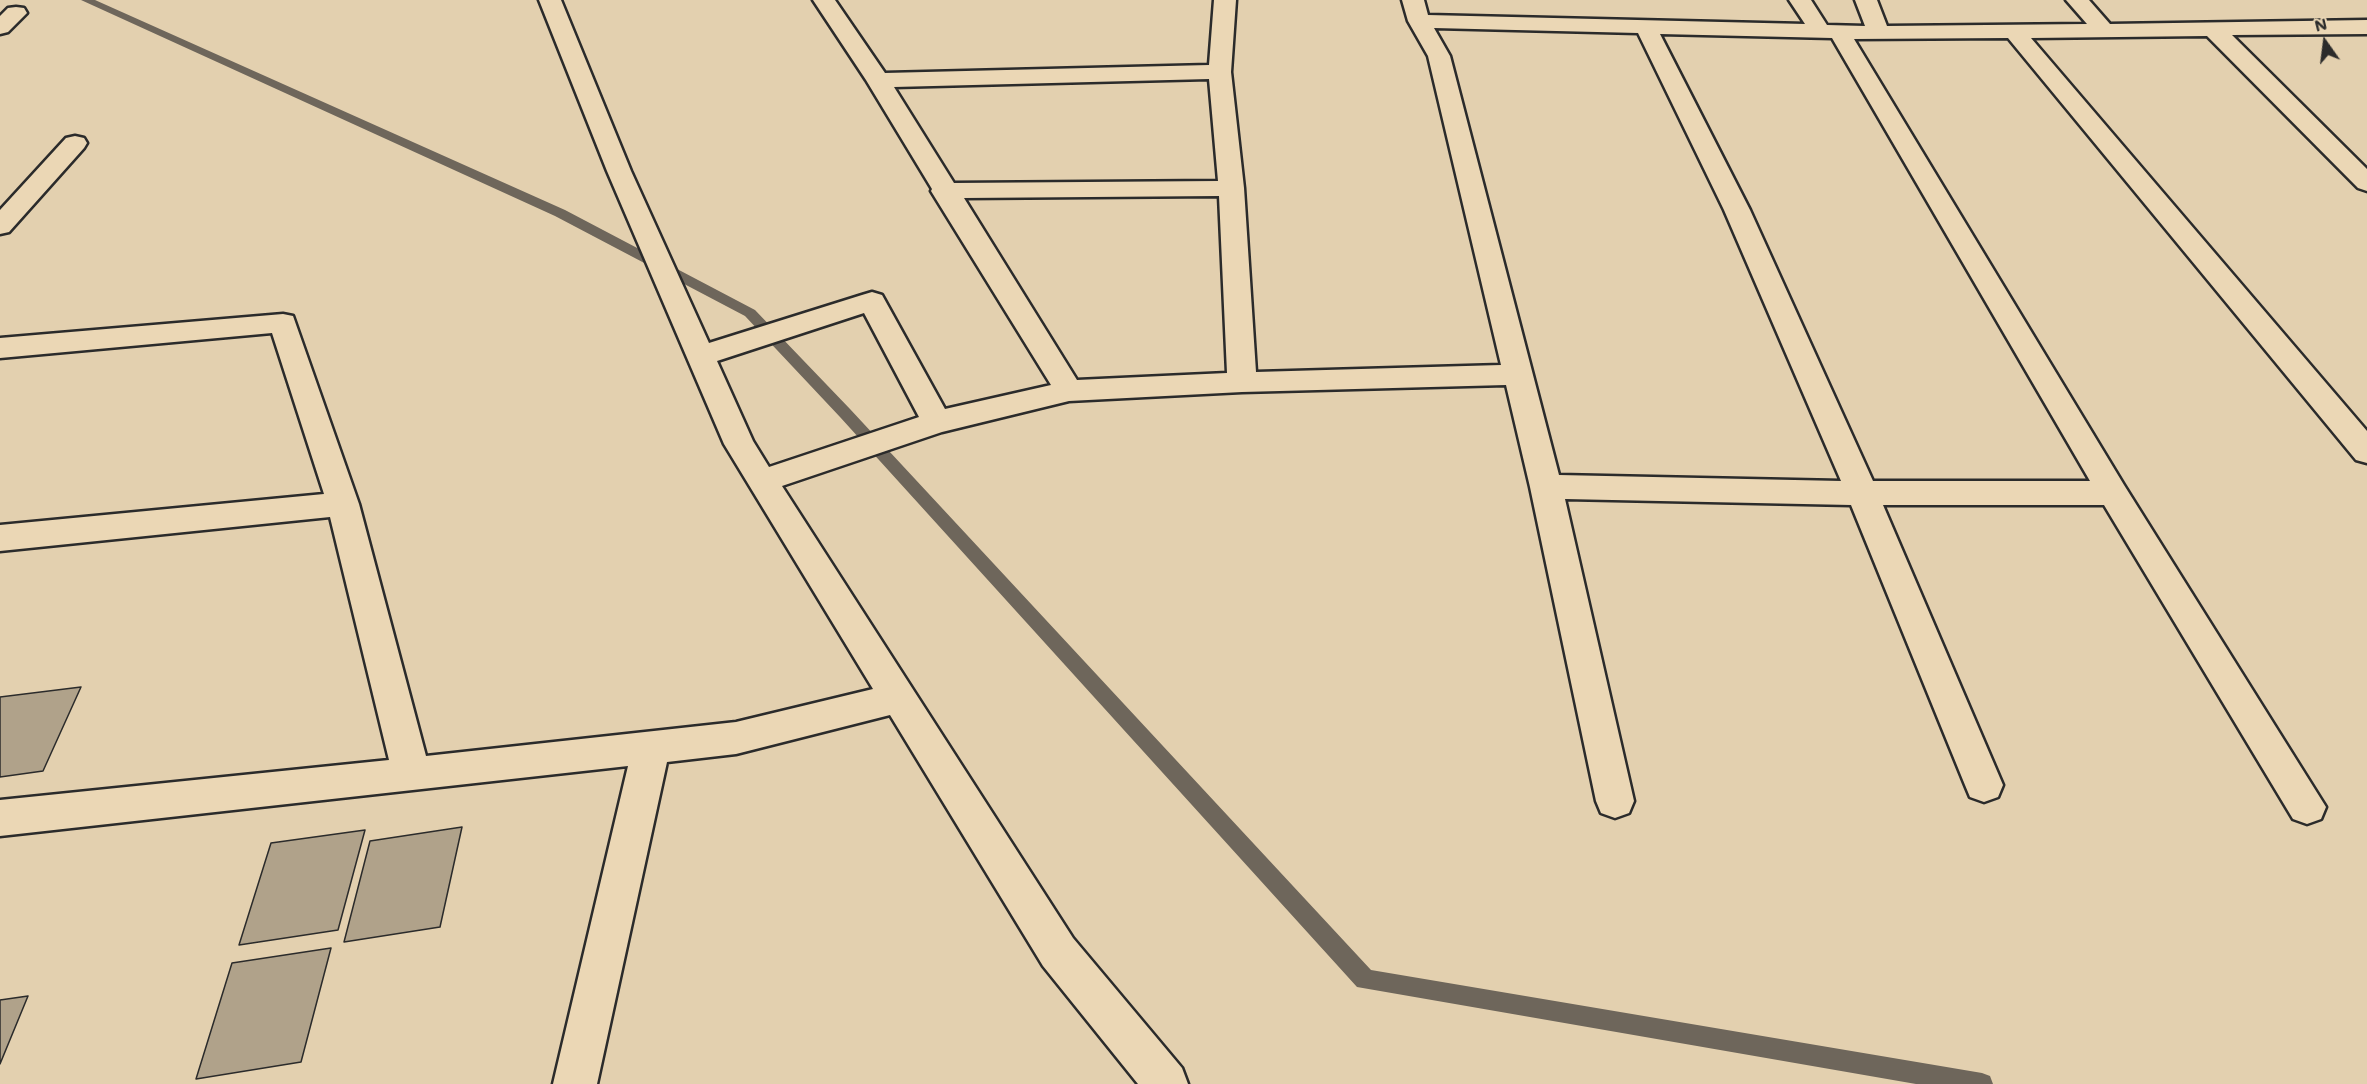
<!DOCTYPE html>
<html>
<head>
<meta charset="utf-8">
<style>
	body { margin:0 }
	#map { position:relative; width:2367px; height:1084px; overflow:hidden; background:#e3d0af; font-family:Mali,sans-serif }
	canvas { display:block }
	.north { position:absolute; left:2295px; top:12px; width:60px; height:60px; -webkit-text-stroke:4px #ebd7b5; paint-order:stroke; rotate:346deg; font-size:16px; font-weight:700; line-height:24px; text-align:center; color:#2b2b2b }
	.north::after { content:''; display:block; margin:auto; width:21px; height:27px; background:#2b2b2b; clip-path:polygon(50% 0,100% 100%,50% 72%,0 100%) }
</style>
</head>
<body>
<div id="map">
<canvas width="2367" height="1084"></canvas>
<div class="north">N</div>
</div>
<script>
const c = document.querySelector('canvas').getContext('2d');
c.lineJoin = 'round';
function poly(rows) {
  const path = new Path2D();
  for (const r of rows) {
    path.moveTo(r[0], r[1]);
    for (let i = 2; i < r.length; i += 2) path.lineTo(r[i], r[i + 1]);
  }
  return path;
}
function fill(path, color) {
  c.fillStyle = color;
  c.fill(path, 'evenodd');
}
function strokePath(path, color, width, dash) {
  c.strokeStyle = color;
  c.lineWidth = width;
  c.lineCap = dash ? 'butt' : 'round';
  c.setLineDash(dash || []);
  c.stroke(path);
}
fill(poly([
	[81,0,95,0,565,210,755,310,850,409,1371,970,1982,1073,1990,1076,1993,1084,1916,1084,1357,987,840,417,745,316,555,216,81,0]
]), '#6e665b');
const building = poly([
	[81,687,43,771,0,777,0,697,81,687],
	[462,827,440,927,344,942,370,841,462,827],
	[365,830,338,930,239,945,271,843,365,830],
	[331,948,301,1062,196,1079,232,963,331,948],
	[28,996,0,1064,0,1000,28,996]
]);
fill(building, '#b0a28a');
strokePath(building, '#2b2b2b', 1.5);
const minor = poly([
	[539,0,561,0,631,171,709,343,862,295,872,292,882,295,945,409,1051,385,931,191,932,189,866,80,813,0,835,0,885,73,1209,65,1214,0,1236,0,1231,72,1244,188,1256,372,1501,365,1428,56,1408,21,1402,0,1424,0,1428,15,1805,24,1789,0,1811,0,1827,25,1865,26,1855,0,1877,0,1887,26,2087,24,2066,0,2089,0,2110,24,2367,20,2367,34,2232,35,2367,169,2367,191,2358,188,2207,36,2031,38,2367,431,2367,463,2356,460,2008,38,1854,39,2124,485,2326,807,2321,819,2307,824,2293,819,2104,505,1883,505,2003,785,1998,797,1984,802,1970,797,1965,785,1851,505,1565,499,1634,801,1629,813,1615,818,1601,813,1596,801,1530,487,1506,385,1242,392,1069,401,942,432,782,486,1073,938,1182,1068,1188,1084,1138,1084,1043,966,890,715,736,754,667,762,597,1084,553,1084,628,766,0,836,0,800,389,760,330,517,0,551,0,525,324,494,272,333,0,358,0,338,283,314,293,316,359,504,426,756,736,722,873,689,724,444,607,171,539,0],
	[1434,28,1638,33,1724,210,1841,481,1559,475,1450,56,1434,28],
	[1660,34,1832,38,2090,481,1873,481,1750,210,1660,34],
	[1209,79,1218,181,954,183,894,87,1209,79],
	[1219,196,1227,373,1077,380,964,198,1219,196],
	[864,313,919,417,769,467,753,441,717,361,864,313],
	[16,7,24,8,27,13,8,32,0,34,0,16,8,8,16,7],
	[75,136,84,138,87,143,84,148,9,232,0,234,0,210,66,138,75,136]
]);
strokePath(minor, '#2b2b2b', 5);
fill(minor, '#ebd7b5');
</script>
</body>
</html>
